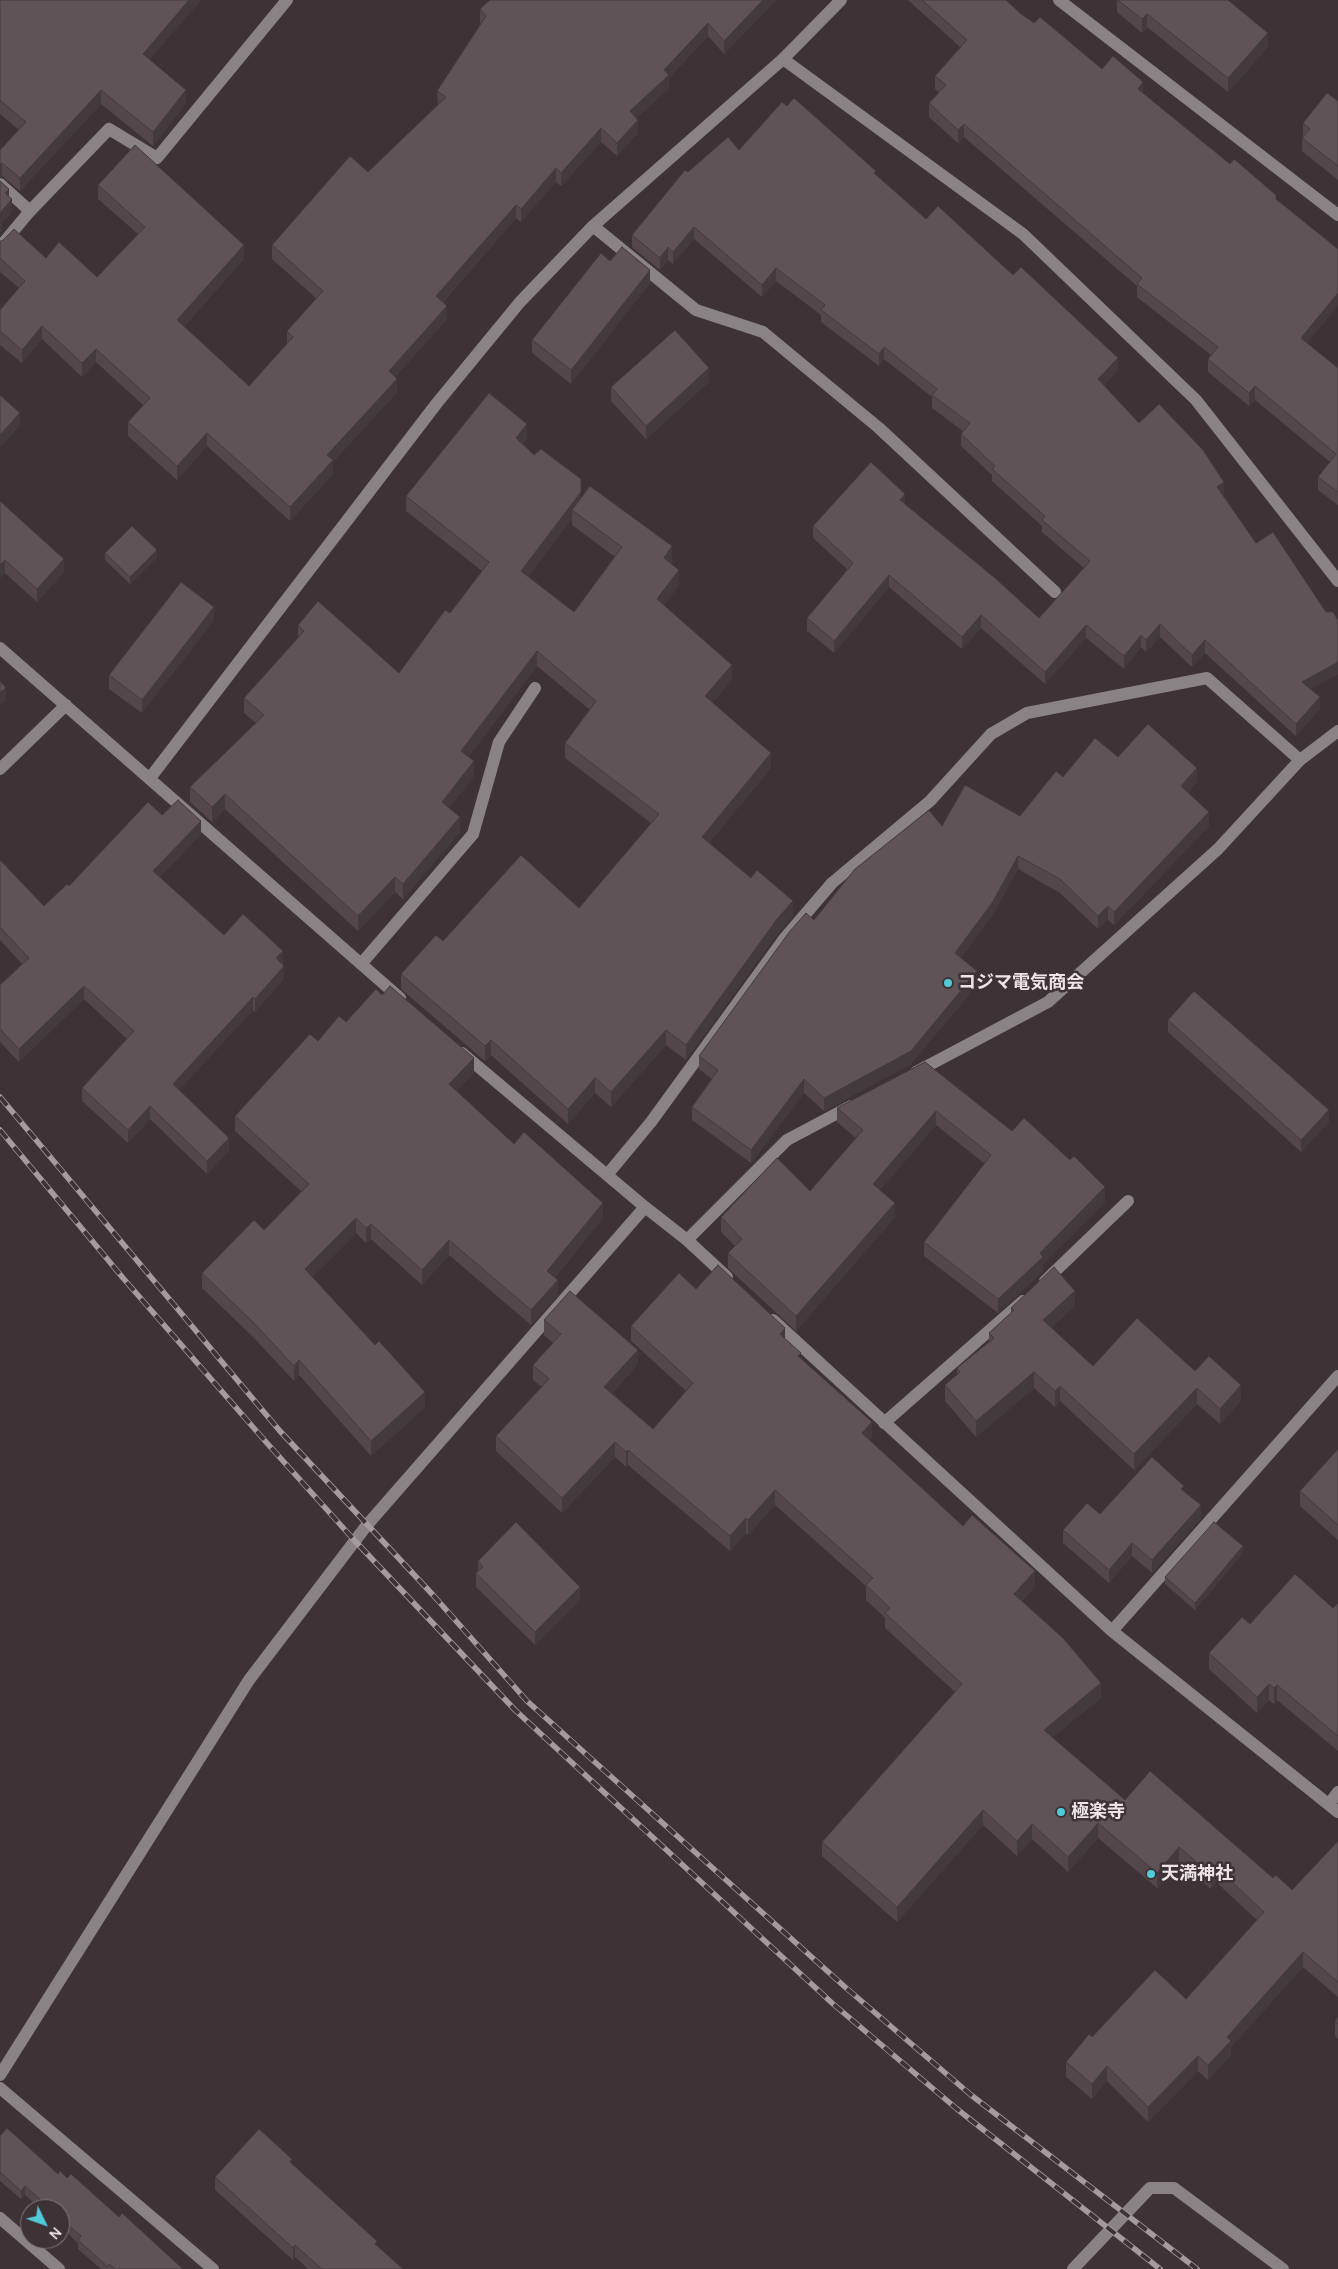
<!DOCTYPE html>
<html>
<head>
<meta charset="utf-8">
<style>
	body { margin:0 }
	#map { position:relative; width:1338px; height:2269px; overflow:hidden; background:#3d3236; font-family:Manrope,sans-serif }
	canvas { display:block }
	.north { position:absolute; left:20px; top:2199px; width:50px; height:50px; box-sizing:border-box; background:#3d3236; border:1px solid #83797c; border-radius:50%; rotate:132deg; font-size:14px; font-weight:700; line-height:20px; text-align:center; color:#ece4e6 }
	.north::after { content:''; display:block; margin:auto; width:18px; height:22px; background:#52cbd9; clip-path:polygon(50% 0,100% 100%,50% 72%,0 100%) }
</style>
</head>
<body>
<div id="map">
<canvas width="1338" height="2269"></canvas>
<div class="north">N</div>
</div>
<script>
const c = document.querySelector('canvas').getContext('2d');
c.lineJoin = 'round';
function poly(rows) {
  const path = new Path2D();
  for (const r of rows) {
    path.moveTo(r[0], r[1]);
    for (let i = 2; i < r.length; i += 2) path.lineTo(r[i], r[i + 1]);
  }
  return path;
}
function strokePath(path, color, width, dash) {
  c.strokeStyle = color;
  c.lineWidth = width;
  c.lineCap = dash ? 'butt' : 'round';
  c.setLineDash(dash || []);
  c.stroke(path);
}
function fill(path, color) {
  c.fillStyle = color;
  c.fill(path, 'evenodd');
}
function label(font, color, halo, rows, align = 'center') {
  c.font = font + ' Manrope,"Noto Sans JP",sans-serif';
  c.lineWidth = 5;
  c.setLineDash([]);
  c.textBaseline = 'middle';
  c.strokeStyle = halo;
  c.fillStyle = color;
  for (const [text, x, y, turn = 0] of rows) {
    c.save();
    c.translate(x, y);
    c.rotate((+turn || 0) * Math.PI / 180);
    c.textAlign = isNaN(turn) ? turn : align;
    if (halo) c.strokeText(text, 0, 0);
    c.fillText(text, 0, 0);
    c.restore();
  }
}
strokePath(poly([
	[1059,0,1338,215],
	[783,59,1023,234,1196,400,1338,581],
	[0,184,30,211],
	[593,226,696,310,763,332,879,428,1055,592],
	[0,247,30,211,109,129,157,158,287,0],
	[0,648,400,998],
	[0,769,66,705],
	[150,778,437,403,520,302,593,226,783,59,841,0],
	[361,964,473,834,499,742,535,688],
	[462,1053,645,1207,687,1240,727,1277],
	[916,1072,1048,1002,1218,849,1300,760,1338,731],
	[607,1175,651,1122,784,939,832,883,930,801,991,734,1027,713,1207,678,1300,760],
	[687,1240,787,1140,851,1106],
	[1045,1281,1128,1201],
	[773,1320,1112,1631,1338,1812],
	[884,1423,1023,1301],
	[1112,1631,1338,1376],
	[1329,1804,1338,1792],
	[0,2075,249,1680,367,1525,645,1207],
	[0,2088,213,2269],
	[0,2218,59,2269],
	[1073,2269,1150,2188,1174,2188,1283,2269]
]), '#8a8386', 12);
const rail = poly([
	[0,1097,279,1430,433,1595,527,1701,845,1987,971,2095,1197,2269],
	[0,1130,123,1278,266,1442,355,1541,515,1710,832,2003,957,2109,1160,2269]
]);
strokePath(rail, '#a49b9e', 5.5);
strokePath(rail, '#3d3236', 4, [11]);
fill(poly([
	[0,0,201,0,149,60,186,103,153,146,101,104,20,191,2,176,0,177,0,150,19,130,0,114],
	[776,0,724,54,708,36,669,78,669,88,637,118,638,133,617,156,601,142,561,186,556,182,521,222,516,218,443,302,447,319,395,377,397,392,333,462,333,474,290,521,207,446,177,480,128,436,128,422,143,405,96,362,82,377,42,339,22,363,0,345,0,310,19,288,0,272,0,241,46,258,97,277,138,234,98,199,98,185,244,259,184,326,249,386,287,344,287,331,317,299,272,259,272,245,368,172,438,105,437,91,481,24,480,23,480,9],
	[908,0,1006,0,1021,14,1034,23,1102,69,1143,93,1230,164,1276,199,1308,344,1338,368,1338,505,1318,490,1318,477,1330,462,1255,400,1249,406,1208,372,1208,359,1211,355,1137,297,1137,286,964,137,958,143,929,117,929,103,939,92,935,89,935,76,960,47],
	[1117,0,1228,0,1268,47,1228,92,1147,27,1142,33,1117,12],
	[1338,101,1338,180,1302,151,1302,138,1303,137,1303,123],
	[787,106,876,175,926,219,1013,275,1118,370,1104,385,1139,423,1224,494,1223,495,1256,543,1326,612,1338,620,1338,674,1311,689,1320,709,1296,736,1205,653,1192,667,1160,637,1146,652,1141,647,1124,669,1086,638,1045,684,981,628,962,649,889,587,834,653,807,631,807,618,848,570,813,538,813,526,905,504,1039,618,1084,568,1042,532,1042,526,992,481,992,475,961,446,961,434,963,431,932,408,932,397,884,359,879,366,821,322,821,315,776,281,762,297,694,239,673,264,668,260,660,270,632,247,632,235,688,172,739,150],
	[610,261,650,283,571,384,532,353,532,340],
	[709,382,646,439,611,401,611,387],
	[527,439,523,444,581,498,672,561,671,563,679,585,664,605,732,680,712,703,771,768,709,843,793,916,777,934,686,1060,666,1045,611,1107,595,1093,568,1124,491,1055,485,1061,401,989,401,974,443,941,579,908,651,823,565,758,565,743,590,710,537,666,468,757,474,776,449,808,460,832,403,899,395,892,358,931,225,809,212,822,190,802,190,787,256,723,244,713,244,698,298,639,298,625,399,673,450,613,482,571,406,511,406,496],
	[572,519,572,525,615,557,574,612,528,577],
	[0,501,64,572,37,602,5,573],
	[105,553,157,557,130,584,105,560],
	[214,620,142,713,109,689,109,675],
	[1118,757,1197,782,1188,792,1209,826,1114,925,1108,920,1098,929,1060,893,1018,869,992,916,961,958,977,985,911,1064,824,1111,804,1093,751,1163,692,1120,692,1107,712,1079,699,1069,699,1056,814,920,942,826,1020,816,1063,777],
	[162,815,201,834,160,877,224,935,283,964,282,964,284,979,255,1012,253,1010,179,1090,229,1151,207,1174,150,1119,128,1143,82,1101,82,1088,127,1039,84,999,19,1062,0,1042,0,985,22,964,0,940,0,860,44,906,69,886],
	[1168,1020,1329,1122,1301,1152,1168,1032],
	[346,1022,474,1073,456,1091,514,1144,603,1218,555,1277,558,1295,531,1325,449,1255,422,1285,371,1239,366,1243,356,1233,312,1277,425,1407,371,1456,299,1375,294,1381,253,1337,202,1288,202,1273,264,1230,302,1192,235,1131,235,1116,318,1041],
	[925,1062,1012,1131,1105,1202,1043,1264,1043,1271,998,1313,924,1256,924,1242,985,1164,936,1125,880,1190,895,1217,796,1331,728,1268,728,1253,735,1246,721,1232,721,1217,810,1191,856,1138,837,1122,837,1108],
	[696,1289,785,1339,801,1358,872,1437,869,1440,963,1526,1035,1586,1022,1601,1101,1698,1052,1737,1125,1800,1273,1878,1292,1890,1338,1841,1338,1997,1303,1967,1231,2047,1231,2055,1208,2080,1198,2071,1148,2122,1107,2081,1092,2099,1066,2077,1066,2062,1092,2037,1186,1999,1257,1920,1216,1882,1211,1889,1179,1862,1157,1888,1098,1838,1068,1872,1032,1839,1017,1856,983,1825,897,1922,822,1856,822,1842,955,1692,885,1628,885,1618,866,1600,866,1586,775,1505,748,1535,746,1533,730,1551,628,1465,626,1467,615,1457,562,1513,496,1451,496,1436,542,1387,533,1380,533,1365,553,1343,544,1335,544,1320,638,1364,612,1393,653,1429,686,1391,631,1341,631,1326],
	[1075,1306,1051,1328,1093,1366,1195,1371,1241,1401,1220,1424,1197,1404,1134,1470,1060,1401,1055,1407,1034,1388,976,1437,945,1401,945,1385,957,1376,957,1368,989,1342,989,1333,1011,1313,1011,1308],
	[1338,1449,1338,1540,1300,1506,1300,1491],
	[1184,1491,1201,1518,1152,1573,1132,1556,1109,1583,1063,1543,1063,1530,1100,1514],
	[1243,1553,1195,1610,1165,1584,1165,1577],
	[478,1561,580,1600,535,1645,476,1587,476,1573,478,1572],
	[1338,1603,1338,1751,1277,1700,1274,1704,1269,1700,1257,1713,1209,1669,1209,1653,1250,1624,1333,1608],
	[1338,2017,1338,2039,1335,2036,1335,2021],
	[0,2136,58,2174,67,2178,119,2217,183,2269,101,2269,78,2249,78,2243,60,2226,60,2209,41,2209,25,2195,21,2199,0,2181],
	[292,2165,377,2246,403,2269,308,2269,295,2257,293,2260,215,2190,215,2177]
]), '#53474b');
fill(poly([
	[189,0,201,0,143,67,143,54],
	[763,0,776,0,724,54,724,41],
	[1147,14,1147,27,1142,33,1142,19],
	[708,23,708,36,669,78,669,88,630,125,630,111,664,70],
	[1268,33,1268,47,1228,92,1228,78],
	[1143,82,1143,95,1138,89],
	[101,90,101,104,20,191,20,178],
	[186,90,186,103,153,146,153,132],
	[638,120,638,133,617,156,617,143],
	[964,124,964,137,958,143,958,130],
	[601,128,601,142,561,186,561,173],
	[2,163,2,176,0,177,0,164],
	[556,168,556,182,521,222,521,209],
	[9,189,9,203,5,193],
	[12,199,12,213,2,223,2,231,0,234,0,213],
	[516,205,516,218,436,309,436,296],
	[694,227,694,239,673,264,673,252],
	[244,245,244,259,177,333,177,320],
	[668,247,668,260,660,270,660,258],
	[776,268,776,281,762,297,762,285],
	[650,270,650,283,571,384,571,370],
	[1338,293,1338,306,1301,351,1301,338],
	[447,306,447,319,389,384,389,371],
	[42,326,42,339,22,363,22,350],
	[884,347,884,359,879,366,879,354],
	[96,349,96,362,82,377,82,363],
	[1118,358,1118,370,1098,391,1098,379],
	[709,368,709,382,646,439,646,426],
	[397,379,397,392,333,462,333,474,290,521,290,507,327,455],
	[1255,386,1255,400,1249,406,1249,393],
	[20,413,20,426,0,448,0,435],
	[527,424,527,439,516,453,516,438],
	[207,433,207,446,177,480,177,466],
	[1224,482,1224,494,1217,499,1217,487],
	[581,492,581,507,572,510,572,519,521,586,521,571],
	[905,494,905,507,900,500],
	[672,546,672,561,664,573,664,558],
	[157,550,157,557,130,584,130,577],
	[64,559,64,572,37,602,37,589],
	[5,560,5,573,0,579,0,565],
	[679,570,679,585,657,614,657,599],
	[889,575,889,587,834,653,834,641],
	[214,607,214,620,142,713,142,700],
	[981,615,981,628,962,649,962,637],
	[1160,624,1160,637,1146,652,1146,640],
	[1086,625,1086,638,1045,684,1045,672],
	[1141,635,1141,647,1124,669,1124,656],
	[1205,640,1205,653,1192,667,1192,655],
	[537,651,537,666,461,766,461,751],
	[1338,662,1338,674,1302,694,1302,682],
	[732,665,732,680,705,711,705,696],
	[6,688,6,701,0,706,0,692],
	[1320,697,1320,709,1296,736,1296,724],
	[771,753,771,768,702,852,702,837],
	[474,761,474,776,442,817,442,802],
	[1197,768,1197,782,1181,799,1181,786],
	[225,794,225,809,212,822,212,807],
	[1209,812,1209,826,1114,925,1114,912],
	[460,817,460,832,403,899,403,884],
	[201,821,201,834,153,884,153,871],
	[1018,856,1018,869,992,916,955,967,955,953],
	[395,877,395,892,358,931,358,916],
	[793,901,793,916,777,934,686,1060,686,1045,777,919],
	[1108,906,1108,920,1098,929,1098,916],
	[283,951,283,964,276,972,276,958],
	[284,966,284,979,255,1012,255,999],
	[977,971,977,985,911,1064,824,1111,824,1098],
	[84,986,84,999,19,1062,19,1049],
	[253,997,253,1010,173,1097,173,1084],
	[666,1030,666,1045,611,1107,611,1092],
	[491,1040,491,1055,485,1061,485,1046],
	[474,1058,474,1073,449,1099,449,1084],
	[595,1078,595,1093,568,1124,568,1109],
	[804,1079,804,1093,751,1163,751,1150],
	[150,1106,150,1119,128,1143,128,1130],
	[1329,1110,1329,1122,1301,1152,1301,1140],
	[936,1111,936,1125,873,1199,873,1184],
	[229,1138,229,1151,207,1174,207,1161],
	[1105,1187,1105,1202,1043,1264,1043,1271,998,1313,998,1299,1040,1253],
	[603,1203,603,1218,547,1286,547,1271],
	[895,1203,895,1217,796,1331,796,1316],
	[356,1218,356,1233,305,1284,305,1269],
	[371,1224,371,1239,366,1243,366,1228],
	[449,1240,449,1255,422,1285,422,1270],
	[558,1280,558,1295,531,1325,531,1310],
	[1075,1291,1075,1306,1043,1336,1043,1320],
	[785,1328,785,1343,780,1334],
	[638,1350,638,1364,604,1401,604,1387],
	[299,1360,299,1375,294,1381,294,1366],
	[1034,1372,1034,1388,976,1437,976,1421],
	[1241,1385,1241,1401,1220,1424,1220,1409],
	[1060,1386,1060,1401,1055,1407,1055,1391],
	[1197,1388,1197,1404,1134,1470,1134,1454],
	[425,1392,425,1407,371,1456,371,1441],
	[872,1422,872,1437,862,1448,862,1433],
	[615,1442,615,1457,562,1513,562,1498],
	[628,1450,628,1465,626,1467,626,1452],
	[775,1490,775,1505,748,1535,748,1520],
	[1201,1505,1201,1518,1152,1573,1152,1560],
	[746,1518,746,1533,730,1551,730,1536],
	[1132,1543,1132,1556,1109,1583,1109,1570],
	[1243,1546,1243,1553,1195,1610,1195,1603],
	[1035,1571,1035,1586,1014,1609,1014,1594],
	[580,1587,580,1600,535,1645,535,1632],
	[1101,1683,1101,1698,1044,1745,1044,1730],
	[1269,1684,1269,1700,1257,1713,1257,1697],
	[1277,1685,1277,1700,1274,1704,1274,1688],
	[983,1810,983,1825,897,1922,897,1907],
	[1098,1823,1098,1838,1068,1872,1068,1857],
	[1032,1824,1032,1839,1017,1856,1017,1841],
	[1179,1847,1179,1862,1157,1888,1157,1873],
	[1216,1867,1216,1882,1211,1889,1211,1874],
	[1303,1952,1303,1967,1231,2047,1231,2055,1208,2080,1208,2065,1227,2037],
	[1198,2056,1198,2071,1148,2122,1148,2107],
	[1107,2066,1107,2081,1092,2099,1092,2084],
	[25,2186,25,2195,21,2199,21,2191],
	[295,2245,295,2257,293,2260,293,2248]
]), '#433a3d');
const building = poly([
	[0,0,189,0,143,54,186,90,153,132,101,90,20,178,2,163,0,164,0,150,26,122,0,100,0,0],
	[490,0,763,0,724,41,708,23,664,70,669,75,630,111,638,120,617,143,601,128,561,173,556,168,521,209,516,205,436,296,447,306,389,371,397,379,327,455,333,460,290,507,207,433,177,466,128,422,150,398,96,349,82,363,42,326,22,350,0,331,0,310,25,281,0,258,0,241,2,241,14,229,46,258,59,242,97,277,145,227,98,185,135,145,244,245,177,320,249,386,293,337,287,331,323,291,272,245,350,156,368,172,446,97,437,91,486,16,480,9,490,0],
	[922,0,1006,0,1021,14,1034,23,1040,17,1102,69,1113,56,1143,82,1138,89,1230,164,1234,159,1276,195,1276,199,1338,249,1338,293,1301,338,1338,368,1338,492,1318,477,1336,454,1255,386,1249,393,1208,359,1218,347,1137,284,1142,278,964,124,958,130,929,103,946,85,935,76,967,40,922,0],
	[1118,0,1228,0,1268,33,1228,78,1147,14,1142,19,1118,0],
	[1327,93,1338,101,1338,166,1302,138,1310,129,1303,123,1327,93],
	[794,98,876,171,874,173,926,219,938,206,1013,275,1021,267,1118,358,1098,379,1139,423,1159,404,1203,450,1224,482,1217,487,1256,543,1273,532,1326,612,1333,612,1338,620,1338,662,1302,682,1320,697,1296,724,1205,640,1192,655,1160,624,1146,640,1141,635,1124,656,1086,625,1045,672,981,615,962,637,889,575,834,641,807,618,853,563,813,526,871,462,905,494,900,500,995,578,1039,618,1090,561,1042,520,1045,516,992,469,995,466,961,434,970,423,932,395,937,389,884,347,879,354,821,310,825,305,776,268,762,285,694,227,673,252,668,247,660,258,632,235,685,170,688,172,728,137,739,150,782,102,787,106,794,98],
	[0,181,9,189,5,193,12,199,0,213,0,181],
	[622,247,650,270,571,370,532,340,601,253,610,261,622,247],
	[675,330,709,368,646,426,611,387,675,330],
	[489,393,527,424,516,438,534,455,541,449,581,479,581,492,521,571,574,612,622,547,572,510,590,486,672,546,664,558,679,570,657,599,732,665,705,696,771,753,702,837,751,878,757,870,793,901,777,919,686,1045,666,1030,611,1092,595,1078,568,1109,491,1040,485,1046,401,974,436,935,443,941,521,855,579,908,659,814,565,743,596,701,537,651,461,751,474,761,442,802,460,817,403,884,395,877,358,916,225,794,212,807,190,787,264,715,244,698,304,631,298,625,318,601,399,673,445,610,450,613,489,562,406,496,489,393],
	[0,395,20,413,0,435,0,395],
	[0,501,64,559,37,589,5,560,0,565,0,501],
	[132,526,157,550,130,577,105,553,132,526],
	[181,582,214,607,142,700,109,675,181,582],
	[0,681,6,688,0,692,0,681],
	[1148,724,1197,768,1181,786,1209,812,1114,912,1108,906,1098,916,1060,879,1018,856,992,903,955,953,977,971,911,1051,824,1098,804,1079,751,1150,692,1107,718,1070,699,1056,790,931,806,913,814,920,855,869,929,810,942,826,965,785,1020,816,1056,771,1063,777,1095,738,1118,757,1148,724],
	[178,800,201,821,153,871,224,935,243,914,283,951,276,958,284,966,255,999,253,997,173,1084,229,1138,207,1161,150,1106,128,1130,82,1088,134,1031,84,986,19,1049,0,1029,0,985,29,958,0,927,0,860,44,906,67,884,69,886,148,802,162,815,178,800],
	[390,986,474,1058,449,1084,514,1144,524,1132,603,1203,547,1271,558,1280,531,1310,449,1240,422,1270,371,1224,366,1228,356,1218,305,1269,375,1345,379,1341,425,1392,371,1441,299,1360,294,1366,253,1322,202,1273,254,1220,264,1230,309,1184,235,1116,310,1034,318,1041,339,1016,346,1022,376,989,382,995,390,986],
	[1194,991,1329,1110,1301,1140,1168,1020,1194,991],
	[925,1062,1012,1131,1024,1118,1070,1160,1074,1156,1105,1187,1040,1253,1043,1257,998,1299,924,1242,991,1155,936,1111,873,1184,895,1203,796,1316,728,1253,742,1239,721,1217,777,1158,810,1191,863,1130,837,1108,925,1062],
	[718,1265,785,1328,780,1334,801,1353,798,1356,872,1422,862,1433,963,1526,972,1515,1035,1571,1014,1594,1063,1638,1101,1683,1044,1730,1125,1800,1150,1771,1273,1878,1276,1875,1292,1890,1338,1841,1338,1982,1303,1952,1227,2037,1231,2041,1208,2065,1198,2056,1148,2107,1107,2066,1092,2084,1066,2062,1089,2034,1092,2037,1155,1970,1186,1999,1264,1912,1216,1867,1211,1874,1179,1847,1157,1873,1098,1823,1068,1857,1032,1824,1017,1841,983,1810,897,1907,822,1842,962,1684,885,1613,890,1608,866,1585,873,1578,775,1490,748,1520,746,1518,730,1536,628,1450,626,1452,615,1442,562,1498,496,1436,549,1379,533,1365,561,1334,544,1320,570,1291,638,1350,604,1387,653,1429,693,1383,631,1326,679,1273,696,1289,718,1265],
	[1054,1267,1075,1291,1043,1320,1093,1366,1137,1318,1195,1371,1209,1356,1241,1385,1220,1409,1197,1388,1134,1454,1060,1386,1055,1391,1034,1372,976,1421,945,1385,960,1372,957,1368,994,1338,989,1333,1014,1310,1011,1308,1054,1267],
	[1338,1449,1338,1525,1300,1491,1338,1449],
	[1152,1457,1184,1486,1181,1489,1201,1505,1152,1560,1132,1543,1109,1570,1063,1530,1087,1503,1100,1514,1152,1457],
	[516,1522,580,1587,535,1632,476,1573,483,1567,478,1561,516,1522],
	[1214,1522,1243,1546,1195,1603,1165,1577,1214,1522],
	[1295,1574,1333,1608,1338,1603,1338,1736,1277,1685,1274,1688,1269,1684,1257,1697,1209,1653,1242,1617,1250,1624,1295,1574],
	[1338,2017,1338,2024,1335,2021,1338,2017],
	[7,2128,58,2174,60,2171,67,2178,71,2174,119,2217,122,2213,183,2269,115,2269,109,2264,107,2266,78,2240,81,2236,60,2218,60,2209,51,2209,25,2186,21,2191,0,2172,0,2136,7,2128],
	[259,2129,292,2159,290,2162,377,2241,375,2244,403,2269,322,2269,295,2245,293,2248,215,2177,259,2129]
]);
fill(building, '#605357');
strokePath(building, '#433a3d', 1);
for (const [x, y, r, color] of [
	[948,983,5,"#52cbd9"],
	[1061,1812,5,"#52cbd9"],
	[1151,1874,5,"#52cbd9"]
]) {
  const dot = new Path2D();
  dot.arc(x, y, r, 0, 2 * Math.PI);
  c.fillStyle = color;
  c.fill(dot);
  strokePath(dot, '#3d3236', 2);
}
label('bold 18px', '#ece4e6', '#3d3236', [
	["コジマ電気商会",958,983],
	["極楽寺",1071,1812],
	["天満神社",1161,1874]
], 'left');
</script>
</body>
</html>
